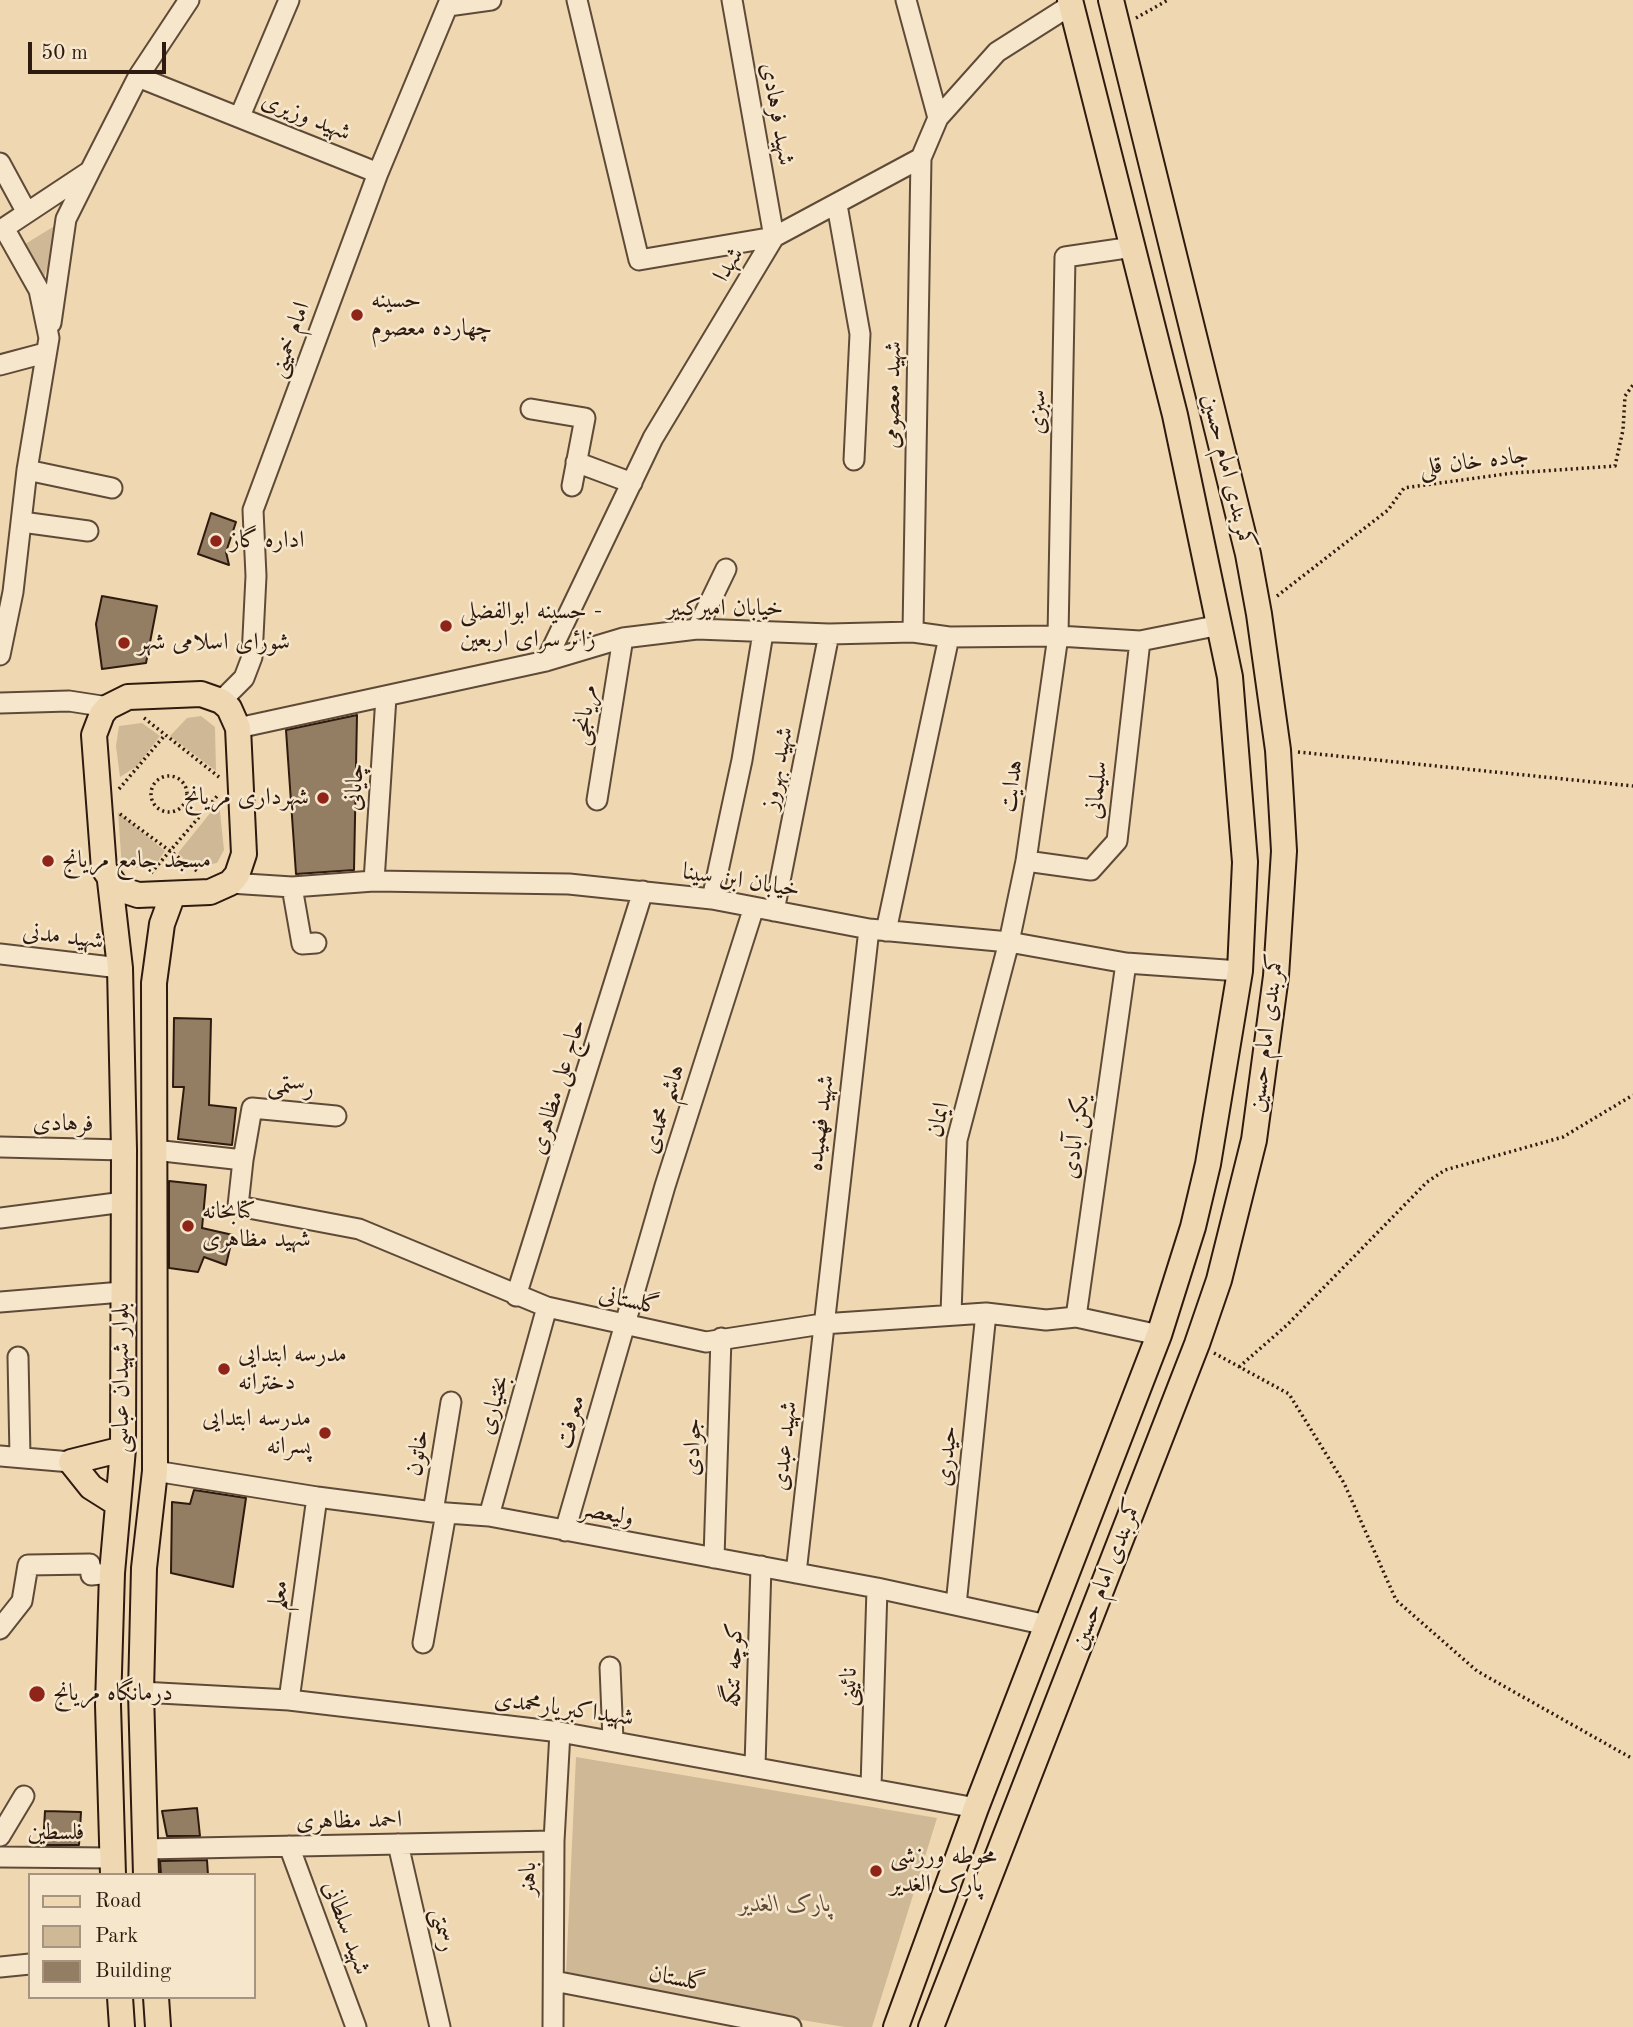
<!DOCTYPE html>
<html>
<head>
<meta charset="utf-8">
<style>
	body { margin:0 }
	#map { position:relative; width:1633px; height:2027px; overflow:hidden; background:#efd8b1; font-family:"Old Standard TT",serif }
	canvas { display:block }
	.legend { position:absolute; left:28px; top:1873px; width:228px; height:126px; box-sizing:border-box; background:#f5e6cc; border:2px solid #a69480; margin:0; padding:9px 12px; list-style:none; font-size:21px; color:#2f1a0f }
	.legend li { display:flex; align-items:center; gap:14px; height:35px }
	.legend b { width:35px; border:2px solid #a69480 }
	.scale { position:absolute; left:28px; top:42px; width:138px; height:32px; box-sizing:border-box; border:4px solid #2f1a0f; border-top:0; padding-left:9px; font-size:21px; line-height:24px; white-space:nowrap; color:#2f1a0f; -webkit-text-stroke:5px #f5e6cc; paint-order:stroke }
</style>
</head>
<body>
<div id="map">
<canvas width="1633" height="2027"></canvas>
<ul class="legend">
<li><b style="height:9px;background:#efd8b1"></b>Road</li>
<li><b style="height:19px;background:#ceb895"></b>Park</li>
<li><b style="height:19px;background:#937d63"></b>Building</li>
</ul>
<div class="scale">50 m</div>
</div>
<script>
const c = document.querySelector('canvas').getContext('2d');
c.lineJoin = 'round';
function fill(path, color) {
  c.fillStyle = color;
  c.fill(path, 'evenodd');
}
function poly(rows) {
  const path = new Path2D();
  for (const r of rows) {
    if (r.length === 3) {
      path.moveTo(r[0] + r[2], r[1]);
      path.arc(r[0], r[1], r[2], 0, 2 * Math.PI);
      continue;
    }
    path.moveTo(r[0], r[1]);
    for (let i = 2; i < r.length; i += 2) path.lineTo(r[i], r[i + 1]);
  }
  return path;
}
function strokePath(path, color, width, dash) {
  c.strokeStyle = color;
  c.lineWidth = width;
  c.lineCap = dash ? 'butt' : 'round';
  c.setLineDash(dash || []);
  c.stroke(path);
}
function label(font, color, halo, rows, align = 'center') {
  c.font = font + ' "Old Standard TT",Amiri,serif';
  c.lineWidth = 5;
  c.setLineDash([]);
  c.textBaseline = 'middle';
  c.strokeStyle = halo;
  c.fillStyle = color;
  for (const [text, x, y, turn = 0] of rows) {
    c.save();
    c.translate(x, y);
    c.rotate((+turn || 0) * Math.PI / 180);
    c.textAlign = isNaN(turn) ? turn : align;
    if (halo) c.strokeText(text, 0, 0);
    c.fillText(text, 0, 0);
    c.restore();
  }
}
fill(poly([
	[66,219,39,290,17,249],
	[201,716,215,727,216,771,170,736,187,718],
	[142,723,160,736,137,766,120,777,116,746,119,726],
	[219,802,224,850,217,863,194,867,178,853],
	[118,812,165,851,153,868,122,868],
	[576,1757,937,1818,872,2027,845,2027,758,2013,566,1974]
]), '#ceb895');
const building = poly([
	[211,513,236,522,226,552,229,565,198,554,211,513],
	[102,596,157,606,146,663,102,669,96,624,102,596],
	[357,715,354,870,296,874,286,730,357,715],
	[174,1018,211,1019,209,1105,236,1108,232,1145,178,1139,184,1087,173,1087,174,1018],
	[169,1181,206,1185,202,1228,233,1235,226,1265,204,1257,198,1272,169,1268,169,1181],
	[194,1490,246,1498,233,1587,171,1573,172,1502,190,1504,194,1490],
	[197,1808,200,1836,167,1836,162,1811,197,1808],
	[45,1811,81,1812,79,1845,43,1845,45,1811],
	[207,1860,208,1875,161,1875,160,1861,207,1860]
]);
fill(building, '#937d63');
strokePath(building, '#2f1a0f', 2);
const minor = poly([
	[577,0,639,260,774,237,732,0],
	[906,0,938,118],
	[448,6,491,0],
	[138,77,378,173],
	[240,116,289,0],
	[0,163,26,211],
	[837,205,860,334,854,460],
	[51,323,66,219,90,171],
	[0,365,45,353],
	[531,409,585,418,572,486],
	[576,462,632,483],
	[27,470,112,488],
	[22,522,88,531],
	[697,629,726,569],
	[913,632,921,158],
	[0,655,13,592,27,470,49,338,39,290,4,228,90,171,138,77,189,0],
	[546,661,653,438,774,237,921,158,938,118,997,52,1071,5],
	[221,701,244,678,252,657,256,576,253,510,378,173,450,0],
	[0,703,69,701,108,707],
	[238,728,546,661,623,638,697,629,829,634,913,632,949,637,1058,636,1140,641,1220,625],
	[597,800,623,638],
	[1026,861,1091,870,1117,841,1140,641],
	[374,881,386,697],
	[230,883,292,887,374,881,569,884,712,899,869,929,1009,942,1126,963,1240,971],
	[292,887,302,944,316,943],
	[712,899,742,760,763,633],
	[774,911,829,634],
	[886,931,949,637],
	[0,954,120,968],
	[0,1147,124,1150],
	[154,1150,243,1160,238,1206,359,1229,547,1307,706,1342,822,1324,986,1313,1046,1320,1076,1317,1159,1335],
	[243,1160,252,1108,336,1116],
	[0,1218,124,1202],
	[516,1296,643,891],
	[0,1302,122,1292],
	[951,1314,957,1140,1009,942,1026,861,1058,636,1065,257,1133,247],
	[1076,1317,1126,963],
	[18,1357,20,1456],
	[0,1456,71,1462],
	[155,1471,317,1497,433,1512,489,1516,877,1588,1047,1625],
	[433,1512,451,1402],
	[489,1516,547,1307],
	[565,1531,665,1186,754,907],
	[714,1558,721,1338],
	[796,1573,869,929],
	[956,1605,986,1313],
	[0,1629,22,1601,28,1565,90,1564,91,1575,112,1573],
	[423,1643,446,1513],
	[610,1667,613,1740],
	[141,1692,289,1700,560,1732,976,1808],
	[289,1700,317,1497],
	[755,1766,761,1566],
	[871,1787,877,1588],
	[0,1836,24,1796],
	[398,1844,440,2027],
	[289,1846,356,2027],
	[144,1849,554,1841],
	[0,1857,112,1858],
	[0,1967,30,1964],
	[554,1981,791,2027],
	[553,2027,554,1841,560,1732]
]);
const major = poly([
	[201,694,221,701,229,708,238,728,244,854,237,875,230,883,210,892,138,895,117,888,104,869,94,735,102,714,108,707,128,697,201,694],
	[110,881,120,968,124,1150,123,1449,112,1573,108,1705,113,1875],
	[118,1504,91,1487,71,1462,123,1449],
	[146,1875,141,1692,144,1568,155,1471,154,983,162,924,173,894],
	[120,1997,122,2027],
	[156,1997,158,2027],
	[896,2027,976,1808,1159,1335,1193,1227,1208,1164,1240,971,1245,862,1230,677,1175,415,1070,0],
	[931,2027,1197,1344,1219,1280,1254,1140,1276,976,1284,851,1281,799,1278,750,1259,614,1248,554,1111,0]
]);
strokePath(minor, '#5f4a38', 23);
strokePath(major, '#2f1a0f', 28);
strokePath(poly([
	[1136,18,1168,0],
	[1277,596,1388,510,1404,488,1513,473,1615,466,1623,430,1625,396,1633,385],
	[144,718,219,777],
	[1298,752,1633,786],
	[169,794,18],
	[119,789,165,735],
	[120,814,197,871],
	[151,873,219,794],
	[1214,1353,1289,1394,1344,1483,1396,1600,1477,1671,1633,1759],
	[1239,1367,1287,1325,1427,1182,1445,1170,1563,1137,1633,1095]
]), '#2f1a0f', 3.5, [2, 3.5]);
strokePath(minor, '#f5e6cc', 19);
strokePath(major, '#efd8b1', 24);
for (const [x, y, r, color] of [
	[357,315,7,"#8f2418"],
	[216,541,7,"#8f2418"],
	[446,626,7,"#8f2418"],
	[124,643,7,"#8f2418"],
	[323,798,7,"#8f2418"],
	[48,861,7,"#8f2418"],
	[188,1226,7,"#8f2418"],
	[224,1369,7,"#8f2418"],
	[325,1433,7,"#8f2418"],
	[37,1694,9,"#8f2418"],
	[876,1871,7,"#8f2418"]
]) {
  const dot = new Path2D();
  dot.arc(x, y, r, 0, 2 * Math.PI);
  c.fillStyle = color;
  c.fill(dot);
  strokePath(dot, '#f5e6cc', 2.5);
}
label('24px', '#2f1a0f', '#f5e6cc', [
	["شهید فرهادی",777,114,80],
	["شهید وزیری",306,117,22],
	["شهدا",729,265,-59],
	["امام خمینی",290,340,-70],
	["شهید معصومی",893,395,-89],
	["سبزی",1038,412,-89],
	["جاده خان قلی",1474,462,-7],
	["کمربندی امام حسین",1228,472,76],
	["خیابان امیرکبیر",725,609],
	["مریانجی",585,715,-81],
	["شهید بهروز",778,768,-79],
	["هدایت",1012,786,-82],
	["چایانی",355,787,-86],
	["سلیمانی",1097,790,-84],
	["خیابان ابن سینا",741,881,9],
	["شهید مدنی",63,937,7],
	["کمربندی امام حسین",1267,1033,-83],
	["رستمی",291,1087,6],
	["حاج علی مظاهری",558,1087,-73],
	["هاشم محمدی",664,1109,-72],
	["ایمان",939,1120,-78],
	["شهید فهمیده",821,1123,-83],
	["فرهادی",63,1124,1],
	["یکن آبادی",1076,1137,-82],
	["گلستانی",629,1301,13],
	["بلوار شهیدان عباسی",122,1378,-90],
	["بختیاری",494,1405,-74],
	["معرفت",571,1422,-74],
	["شهید عبدی",785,1446,-84],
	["جوادی",693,1447,-88],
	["خاتون",418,1453,-81],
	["حیدری",947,1456,-84],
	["ولیعصر",607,1514,11],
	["کمربندی امام حسین",1107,1574,-69],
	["معلم",279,1595,-82],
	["کوچه تنگه",734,1665,-88],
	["نائینی",849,1687,-88],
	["شهیداکبریارمحمدی",564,1709,8],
	["احمد مظاهری",349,1821,-1],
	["فلسطین",56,1833],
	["باهنر",529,1879,-90],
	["شهید سلطانی",346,1928,70],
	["رسمتی",443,1930,77],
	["گلستان",677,1979,11]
]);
label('24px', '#2f1a0f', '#f5e6cc', [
	["حسینه",371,301],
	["چهارده معصوم",371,329],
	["اداره گاز",230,541],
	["حسینه ابوالفضلی -",460,612],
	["زائر سرای اربعین",460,640],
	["شورای اسلامی شهر",138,643],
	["شهرداری مریانج",309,798,"right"],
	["مسجد جامع مریانج",62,861],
	["کتابخانه",202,1212],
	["شهید مظاهری",202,1240],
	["مدرسه ابتدایی",238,1355],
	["دخترانه",238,1383],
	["مدرسه ابتدایی",311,1419,"right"],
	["پسرانه",311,1447,"right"],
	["درمانگاه مریانج",53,1694],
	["محوطه ورزشی",890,1857],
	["پارک الغدیر",890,1885]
], 'left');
label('italic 24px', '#5f4937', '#f5e6cc', [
	["پارک الغدیر",785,1905]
]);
</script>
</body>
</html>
